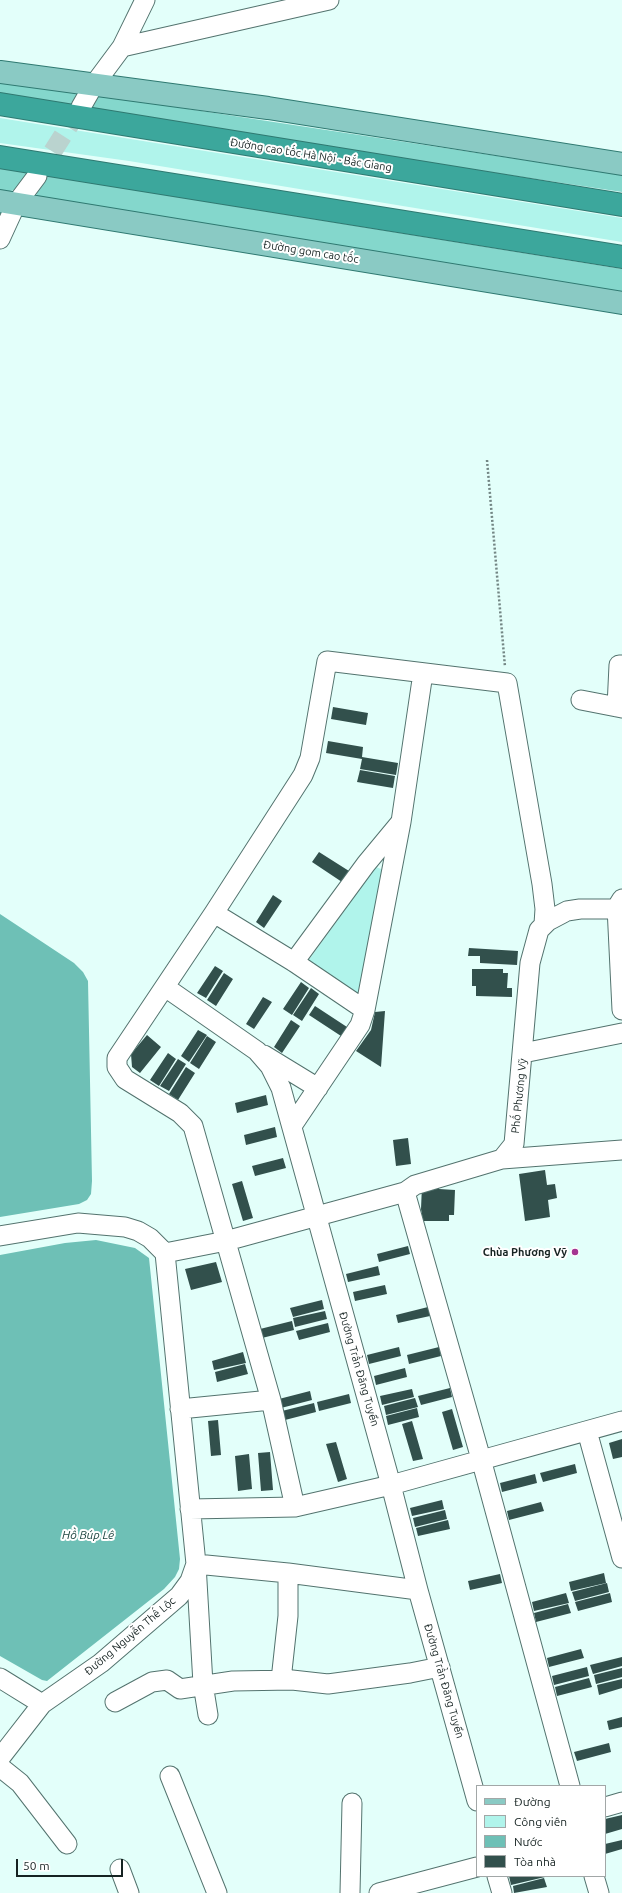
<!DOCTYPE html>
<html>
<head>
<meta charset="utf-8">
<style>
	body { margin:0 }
	#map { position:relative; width:622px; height:1893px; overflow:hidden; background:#e3fffa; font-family:Ubuntu,sans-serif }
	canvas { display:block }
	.legend { position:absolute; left:476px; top:1785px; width:130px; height:92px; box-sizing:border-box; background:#fff; border:1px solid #a2a7a7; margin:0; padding:5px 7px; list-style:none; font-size:12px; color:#162322 }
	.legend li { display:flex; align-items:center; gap:8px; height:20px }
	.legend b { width:20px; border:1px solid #a2a7a7 }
	.scale { position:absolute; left:16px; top:1859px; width:107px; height:18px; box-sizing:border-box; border:2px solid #162322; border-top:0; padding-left:5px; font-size:12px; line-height:14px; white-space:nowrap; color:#162322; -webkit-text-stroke:3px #fff; paint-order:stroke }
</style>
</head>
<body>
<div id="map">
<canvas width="622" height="1893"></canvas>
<ul class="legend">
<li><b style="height:5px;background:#8acac4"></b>Đường</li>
<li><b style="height:11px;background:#b0f4eb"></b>Công viên</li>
<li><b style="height:11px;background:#6ec0b6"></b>Nước</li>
<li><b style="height:11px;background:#32504c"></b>Tòa nhà</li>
</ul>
<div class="scale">50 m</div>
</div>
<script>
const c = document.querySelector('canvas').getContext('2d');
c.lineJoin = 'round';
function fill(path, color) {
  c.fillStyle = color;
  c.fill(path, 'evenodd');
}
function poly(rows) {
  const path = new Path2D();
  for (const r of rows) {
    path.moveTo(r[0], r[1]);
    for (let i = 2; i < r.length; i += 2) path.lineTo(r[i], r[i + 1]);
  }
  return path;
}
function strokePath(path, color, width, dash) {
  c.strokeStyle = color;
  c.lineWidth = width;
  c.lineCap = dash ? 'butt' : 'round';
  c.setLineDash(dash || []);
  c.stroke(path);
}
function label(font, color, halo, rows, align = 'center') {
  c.font = font + ' Ubuntu,sans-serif';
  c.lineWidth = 4;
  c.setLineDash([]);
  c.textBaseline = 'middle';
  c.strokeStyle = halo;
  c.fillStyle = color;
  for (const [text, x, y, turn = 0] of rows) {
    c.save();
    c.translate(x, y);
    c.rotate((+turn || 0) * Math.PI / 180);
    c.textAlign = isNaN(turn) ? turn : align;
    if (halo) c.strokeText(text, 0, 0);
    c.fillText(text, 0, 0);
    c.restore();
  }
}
fill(poly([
	[0,118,622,218,622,242,129,161,0,143],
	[376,867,381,869,383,873,359,996,308,961]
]), '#b0f4eb');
fill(poly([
	[0,80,71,91,76,94,74,109,0,97],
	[103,96,622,175,622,192,85,111,96,97],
	[0,168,29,173,15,190,0,193],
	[48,176,622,269,622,293,37,197,36,193,45,177]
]), '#84d7cc');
fill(poly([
	[0,914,74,963,83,972,88,981,92,1181,91,1194,87,1200,79,1204,0,1217],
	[96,1240,135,1248,149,1258,180,1559,179,1569,175,1577,164,1589,47,1681,42,1680,0,1656,0,1255,65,1243]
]), '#6ec0b6');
fill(poly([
	[333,707,368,713,366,725,331,719],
	[328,741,363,747,362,757,398,763,396,775,360,769,362,759,326,753],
	[360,770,395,776,393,788,357,782],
	[319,852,349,871,342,882,312,862],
	[273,895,282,901,264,928,256,922],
	[469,948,518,951,517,965,480,963,480,956,468,956],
	[215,966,223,971,206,998,197,993],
	[472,969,503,969,503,973,508,973,507,988,512,988,512,997,476,996,476,986,472,986],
	[224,973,233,979,216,1006,207,1000],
	[301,982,309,988,292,1015,283,1009],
	[311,988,319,994,302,1021,293,1015],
	[263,997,272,1002,254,1029,246,1024],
	[315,1006,347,1027,341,1036,309,1015],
	[385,1011,381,1067,356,1051,371,1030,375,1012],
	[291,1020,300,1026,282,1053,274,1047],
	[198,1030,207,1035,189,1062,181,1056],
	[147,1035,161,1047,140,1073,132,1067,131,1054],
	[207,1036,216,1042,199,1069,190,1063],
	[168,1053,176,1059,159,1086,150,1080],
	[178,1059,186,1064,169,1091,160,1086],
	[186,1067,195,1073,178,1100,169,1094],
	[266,1095,268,1105,237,1113,235,1103],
	[275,1127,277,1137,246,1145,244,1135],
	[408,1138,411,1164,396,1166,393,1140],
	[283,1158,286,1168,255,1176,252,1166],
	[545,1170,547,1185,555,1184,557,1198,548,1200,550,1217,525,1221,519,1174],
	[242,1181,253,1218,243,1221,232,1184],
	[439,1184,439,1189,455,1190,454,1215,449,1215,449,1221,423,1221,421,1209,422,1185],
	[408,1246,410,1254,379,1262,377,1254],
	[216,1262,222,1282,191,1290,185,1269],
	[378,1266,380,1275,348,1282,346,1274],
	[385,1285,387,1294,355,1301,353,1292],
	[322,1300,324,1309,293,1317,290,1308],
	[428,1307,430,1316,398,1323,396,1315],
	[325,1311,327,1319,295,1327,293,1318],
	[292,1321,294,1330,262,1338,260,1329],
	[328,1323,330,1332,299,1340,296,1331],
	[399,1347,401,1356,369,1364,367,1355],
	[439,1347,441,1356,409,1364,407,1355],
	[243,1352,246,1363,214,1370,212,1361],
	[245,1364,248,1374,217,1382,215,1372],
	[405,1368,407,1377,376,1385,374,1376],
	[450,1388,452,1397,421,1405,418,1396],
	[412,1389,414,1397,382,1405,380,1396],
	[310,1391,312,1400,281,1408,279,1399],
	[349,1394,351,1403,319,1411,317,1402],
	[415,1398,418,1407,386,1415,384,1406],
	[314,1403,316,1412,285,1420,282,1411],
	[417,1408,419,1417,388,1425,386,1416],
	[452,1409,463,1447,453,1450,442,1412],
	[218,1420,221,1455,211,1456,208,1421],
	[412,1421,423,1459,413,1461,402,1424],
	[622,1439,622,1457,613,1459,609,1443],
	[336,1442,347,1479,338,1482,326,1444],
	[270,1452,273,1490,261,1491,258,1453],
	[249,1454,252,1489,238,1491,235,1456],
	[575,1464,577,1473,543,1482,540,1473],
	[535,1474,537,1483,502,1492,500,1483],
	[442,1500,444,1509,412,1516,410,1508],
	[541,1502,544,1511,509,1520,507,1511],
	[445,1510,447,1519,415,1527,413,1518],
	[448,1520,450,1529,418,1536,416,1528],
	[604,1573,606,1583,571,1591,569,1582],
	[500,1574,502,1583,470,1590,468,1581],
	[607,1583,609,1592,575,1601,572,1592],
	[566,1593,569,1603,534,1611,532,1602],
	[610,1593,612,1602,578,1611,575,1602],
	[568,1604,571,1613,536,1622,534,1613],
	[581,1649,584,1658,549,1667,547,1658],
	[622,1657,622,1666,593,1674,590,1665],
	[587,1667,589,1676,554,1685,552,1676],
	[622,1668,622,1677,596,1684,594,1675],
	[589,1678,592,1687,557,1696,555,1687],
	[622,1679,622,1688,599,1695,597,1685],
	[622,1717,622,1727,609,1730,607,1721],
	[609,1743,611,1752,577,1761,574,1752],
	[622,1815,622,1829,605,1834,605,1819],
	[622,1840,622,1849,605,1854,605,1844],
	[509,1876,545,1876,545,1877,511,1885],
	[544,1878,547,1887,514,1893,513,1886]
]), '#32504c');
strokePath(poly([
	[37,176,81,107]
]), '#bad3cf', 19, [19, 10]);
const minor = poly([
	[122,47,329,0],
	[81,107,93,86,122,47,145,0],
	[0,239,16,204,37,176],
	[581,700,622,708],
	[617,707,619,665,622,665],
	[617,907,622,1010],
	[214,913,294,962,365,1010],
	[294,962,366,864,400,823],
	[165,987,257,1051,270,1066,281,1088,391,1485,418,1590,477,1801],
	[523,1053,622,1033],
	[264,1055,318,1088],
	[292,1126,360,1025,365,1010,401,822,423,673],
	[502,1159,622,1150],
	[405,1192,481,1459,570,1786],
	[0,1236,78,1223,125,1227,138,1231,150,1238,165,1253,196,1564,190,1581,179,1596,101,1663,42,1704,0,1758],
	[165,1253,226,1241,405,1192,415,1185,502,1159,514,1144,530,963,539,930,548,921,567,911,580,909,612,909,617,907,622,899],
	[180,1409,271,1400],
	[587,1431,622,1558],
	[295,1507,271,1400,193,1126,180,1113,125,1079,117,1067,117,1058,214,913,303,775,310,758,327,661,507,683,542,884,545,909,544,924],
	[190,1509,295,1507,391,1485,622,1421],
	[0,1678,42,1704],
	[281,1680,288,1616,288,1573],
	[115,1702,152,1682,167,1680,180,1689,233,1681,292,1680,328,1684,410,1673,440,1667],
	[208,1715,203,1684,196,1564,288,1573,418,1590],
	[0,1767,20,1783,67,1844],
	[170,1776,217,1893],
	[605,1807,622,1802],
	[120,1869,129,1893],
	[497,1876,502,1893],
	[594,1876,599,1893],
	[350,1893,352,1803],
	[379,1893,477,1867]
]);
const major = poly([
	[0,72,268,108,622,164],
	[0,201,622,303]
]);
const highway = poly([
	[0,104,622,205],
	[0,157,622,257]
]);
strokePath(minor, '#53736e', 21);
strokePath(major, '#2f7971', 24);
strokePath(highway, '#2f7971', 24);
strokePath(poly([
	[487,460,505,667]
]), '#738684', 2.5, [2, 2]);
strokePath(minor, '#fff', 19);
strokePath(major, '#8acac4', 22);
strokePath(highway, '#3ca79c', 22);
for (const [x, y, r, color] of [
	[575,1252,4,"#a43491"]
]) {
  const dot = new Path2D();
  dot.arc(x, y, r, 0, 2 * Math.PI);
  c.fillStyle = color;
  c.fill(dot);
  strokePath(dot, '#fff', 1.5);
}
label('11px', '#162322', '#fff', [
	["Đường cao tốc Hà Nội - Bắc Giang",311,155,9],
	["Đường gom cao tốc",311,252,9],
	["Phố Phương Vỹ",519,1096,-84],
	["Đường Trần Đăng Tuyển",359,1369,74],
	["Đường Nguyễn Thế Lộc",130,1636,-40],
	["Đường Trần Đăng Tuyển",444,1681,74]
]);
label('bold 11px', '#162322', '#fff', [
	["Chùa Phương Vỹ",567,1252]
], 'right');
label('italic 12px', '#214843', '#fff', [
	["Hồ Búp Lê",88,1535]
]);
</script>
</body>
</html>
